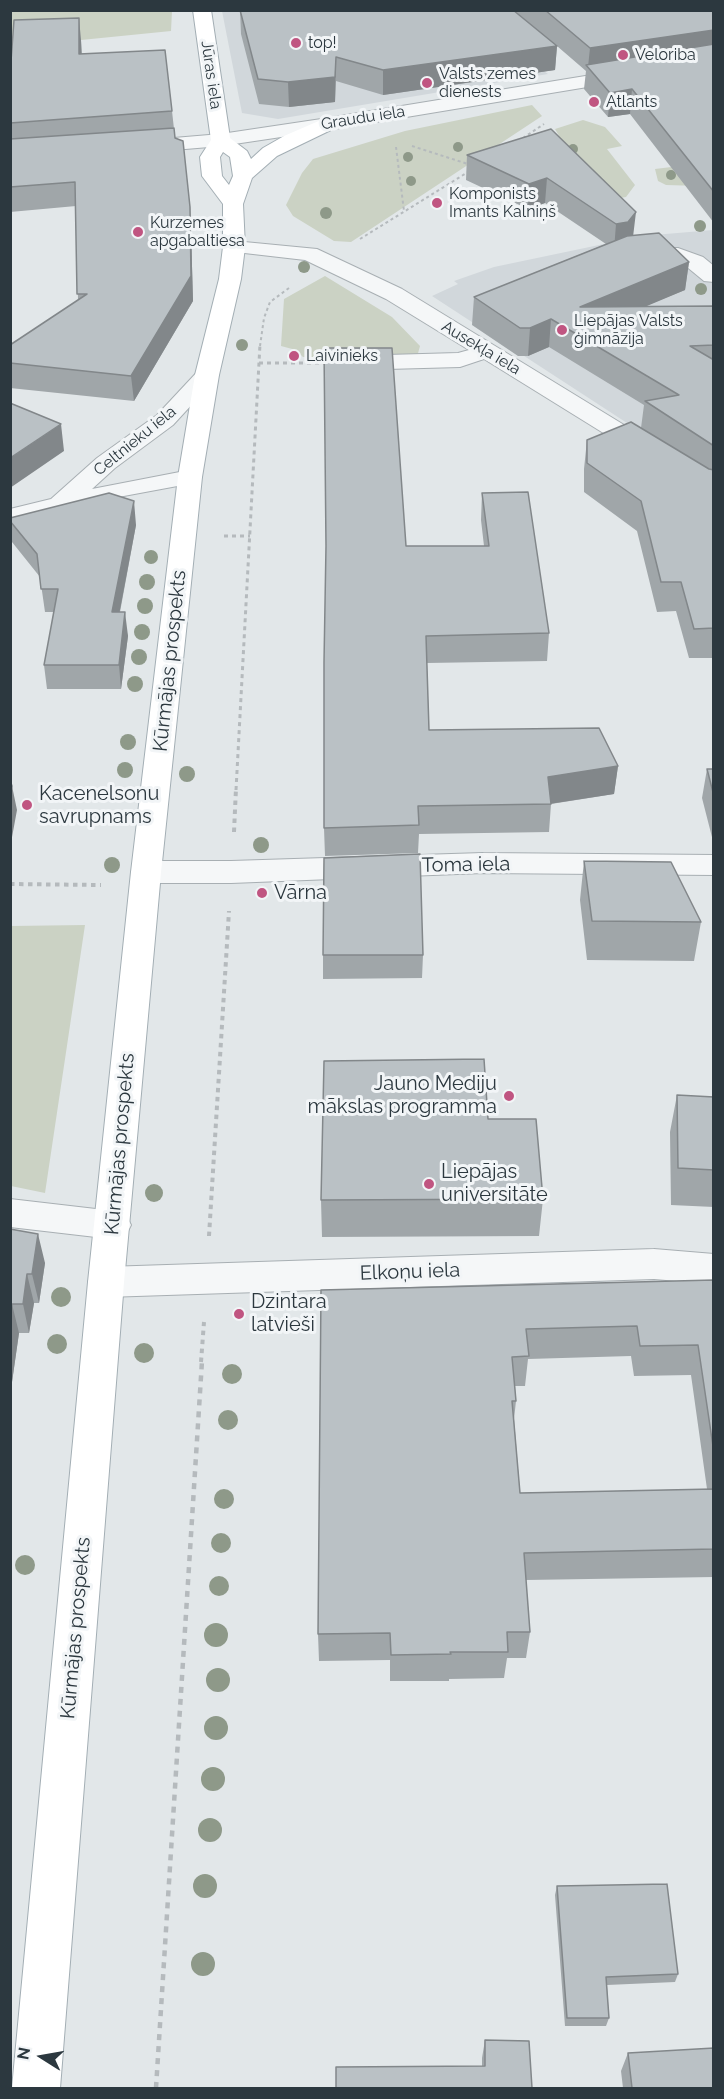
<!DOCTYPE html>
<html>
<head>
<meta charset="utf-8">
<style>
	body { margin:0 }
	#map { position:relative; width:724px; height:2099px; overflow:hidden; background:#e2e7e9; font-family:Raleway,sans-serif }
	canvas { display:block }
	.frame { position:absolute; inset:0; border:12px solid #2c383f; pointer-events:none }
	.north { position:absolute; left:12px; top:2027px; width:60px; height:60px; -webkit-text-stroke:4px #f2f5f7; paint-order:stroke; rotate:281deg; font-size:16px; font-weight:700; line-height:24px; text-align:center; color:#2c383f }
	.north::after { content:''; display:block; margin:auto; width:21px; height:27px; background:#2c383f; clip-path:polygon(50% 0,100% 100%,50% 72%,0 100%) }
</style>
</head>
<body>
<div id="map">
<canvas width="724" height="2099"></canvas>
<div class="frame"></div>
<div class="north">N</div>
</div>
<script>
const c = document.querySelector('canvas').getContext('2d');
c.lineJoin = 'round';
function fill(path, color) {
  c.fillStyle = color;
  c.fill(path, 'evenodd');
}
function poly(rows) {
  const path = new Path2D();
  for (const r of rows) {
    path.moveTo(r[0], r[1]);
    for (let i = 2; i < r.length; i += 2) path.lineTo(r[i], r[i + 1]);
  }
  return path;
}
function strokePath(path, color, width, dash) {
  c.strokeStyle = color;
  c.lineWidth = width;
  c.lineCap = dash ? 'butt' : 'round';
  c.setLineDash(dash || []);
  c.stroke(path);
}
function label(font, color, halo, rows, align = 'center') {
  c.font = font + ' Raleway,sans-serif';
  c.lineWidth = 6;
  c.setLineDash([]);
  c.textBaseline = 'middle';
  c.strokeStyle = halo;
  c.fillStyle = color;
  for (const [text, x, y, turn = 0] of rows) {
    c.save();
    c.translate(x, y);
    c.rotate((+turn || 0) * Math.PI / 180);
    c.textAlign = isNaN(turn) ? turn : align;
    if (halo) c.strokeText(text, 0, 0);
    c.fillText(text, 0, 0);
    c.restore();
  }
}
fill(poly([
	[222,11,459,11,548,74,278,119,242,113],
	[713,230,713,479,432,296,458,284,454,281,494,267,642,236]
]), '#d1d7db');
fill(poly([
	[11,11,172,11,171,31,81,40,17,43,11,89],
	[532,105,542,116,351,242,334,241,293,216,286,205,302,173,313,159,405,131],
	[583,120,605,127,622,146,607,149,635,185,626,197,598,202,555,129],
	[688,165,700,186,666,185,658,181,655,169],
	[325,276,392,317,420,346,417,357,303,357,296,350,281,346,284,299],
	[85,925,45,1193,11,1186,11,926]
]), '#cbd2c4');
const minor = poly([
	[714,55,714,66,328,130,221,146,138,153,131,151,128,147,131,143,138,141,221,134,328,118,714,55],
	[234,241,317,249,402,289,714,480,714,498,705,496,484,359,460,367,387,369,379,367,376,362,379,357,387,355,458,353,469,350,386,299,305,260,227,251,223,247,227,243,234,241],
	[640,248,678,248,703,257,714,266,714,282,704,281,687,267,674,260,632,259,629,254,632,249,640,248],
	[207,368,215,370,219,375,173,425,115,468,92,489,190,470,199,472,202,477,199,482,113,498,10,524,10,509,51,499,97,458,157,415,199,370,207,368],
	[483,853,714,855,714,875,483,873,231,883,146,883,135,879,131,872,135,865,146,861,231,861,483,853],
	[10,1199,113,1211,126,1215,131,1225,126,1235,113,1239,10,1227,10,1199],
	[654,1249,714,1254,714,1284,654,1279,106,1297,93,1293,88,1282,93,1271,106,1267,654,1249]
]);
const major = poly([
	[193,10,211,10,230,138,247,151,251,159,263,148,284,136,321,120,335,120,338,124,335,128,277,156,252,178,243,204,245,247,241,279,219,375,202,477,161,872,124,1282,60,2088,12,2088,88,1282,131,872,178,477,195,375,219,279,223,247,223,204,202,176,200,157,211,140,193,10],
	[223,152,230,157,233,176,229,185,222,176,220,157,223,152]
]);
strokePath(minor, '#a8afb3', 2);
strokePath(major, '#a3aeb4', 2);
strokePath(poly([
	[523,138,544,124],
	[412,146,471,165],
	[396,147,404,211],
	[360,239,468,172],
	[260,346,264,318,270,302,289,288]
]), '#b5babd', 2, [3, 3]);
strokePath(poly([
	[259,363,327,363],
	[224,536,250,536],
	[236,790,260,344]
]), '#b5babd', 3, [4, 4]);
strokePath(poly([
	[234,832,236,788],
	[10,884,101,885],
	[209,1236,229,911],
	[201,1362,204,1322]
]), '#b5babd', 4, [4.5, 4.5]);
strokePath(poly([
	[156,2088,202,1361]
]), '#b5babd', 4.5, [6, 6]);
fill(minor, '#f5f7f8');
fill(major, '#fff');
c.fillStyle = '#8e9989';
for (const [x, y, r] of [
	[458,147,5],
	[573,149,5],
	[408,157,5],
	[671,175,5],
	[411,181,5],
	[326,213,6],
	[700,226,6],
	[304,267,6],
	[701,289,6],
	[242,345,6],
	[151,557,7],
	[147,582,8],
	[145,606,8],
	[142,632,8],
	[139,657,8],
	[135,684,8],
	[128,742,8],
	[125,770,8],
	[187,774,8],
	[261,845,8],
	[112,865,8],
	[154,1193,9],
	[61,1297,10],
	[57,1344,10],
	[144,1353,10],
	[232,1374,10],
	[228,1420,10],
	[224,1499,10],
	[221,1543,10],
	[25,1565,10],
	[219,1586,10],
	[216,1635,12],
	[218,1680,12],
	[216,1728,12],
	[213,1779,12],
	[210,1830,12],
	[205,1886,12],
	[203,1964,12]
]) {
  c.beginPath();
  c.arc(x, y, r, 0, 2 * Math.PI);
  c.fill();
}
fill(poly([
	[240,10,714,10,714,223,630,114,608,117,584,89,586,71,557,46,555,70,383,95,336,81,335,102,289,107,259,104,241,34],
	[81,40,82,54,172,111,175,138,191,231,193,301,134,401,10,388,10,345,78,300,76,206,10,212,10,75],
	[551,129,633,236,689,262,685,290,645,306,714,306,714,658,689,658,676,611,657,612,637,531,584,492,584,469,587,440,641,428,644,405,549,347,528,356,518,356,472,325,474,297,606,244,545,203,528,209,466,180,467,155],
	[482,493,549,633,547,661,427,663,429,730,618,766,614,794,551,804,549,832,419,834,418,853,325,856,324,828,406,546,484,546,481,520],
	[10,518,136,525,120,612,128,636,121,689,47,689,44,665,54,612,45,612,40,577,12,542,10,530],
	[707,769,714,769,714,845,702,798],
	[584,861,701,922,694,961,587,960,580,900],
	[323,955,423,955,422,978,323,979],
	[677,1095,714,1097,714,1207,671,1205,670,1132],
	[488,1119,543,1199,539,1236,322,1237,321,1200],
	[10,1229,45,1263,39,1303,34,1303,29,1333,19,1333,12,1382,10,1382],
	[714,1280,714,1577,526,1580,530,1632,526,1658,507,1658,504,1678,449,1679,449,1681,390,1681,390,1660,319,1661,318,1634,321,1290],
	[631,1356,634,1376,691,1375,707,1489,520,1493,514,1419,516,1401,515,1386,525,1386,528,1359],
	[557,1886,678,1974,675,1982,607,1985,609,2018,606,2026,565,2026,555,1895],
	[485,2040,532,2088,482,2066,482,2058],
	[628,2053,714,2088,623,2088,621,2071]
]), '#a0a6a9');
fill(poly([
	[79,18,81,40,82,77,79,54],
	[714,30,714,54,588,67,590,48],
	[557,46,555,70,383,95,383,70],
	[336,57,335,102,289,107,288,82],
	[632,89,630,114,608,117,610,93],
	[547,178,545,203,528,209,529,184],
	[190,207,191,231,193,301,134,401,131,376],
	[636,212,633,237,614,250,616,224],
	[689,262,685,290,578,335,580,307],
	[551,319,549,347,528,356,530,328],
	[61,424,64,451,10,488,10,458],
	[134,501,136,525,115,636,112,612],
	[125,612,128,636,121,689,119,665],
	[618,766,614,794,549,804,548,777],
	[12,786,17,810,10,848,10,797],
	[38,1234,45,1263,39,1303,32,1274],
	[27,1274,34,1303,29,1333,23,1304],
	[12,1304,19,1333,12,1382,10,1374,10,1317]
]), '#82878a');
const building = poly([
	[240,10,513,10,557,46,383,70,336,57,335,77,288,82,258,79,240,10],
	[545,10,714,10,714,30,590,48,545,10],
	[79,18,79,54,165,50,172,111,10,123,10,75,14,20,79,18],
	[714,44,714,192,632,89,610,93,586,65,714,44],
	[174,128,175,138,183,141,190,207,191,276,131,376,10,363,10,345,87,294,77,294,75,182,10,187,10,139,174,128],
	[551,129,636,212,628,222,616,224,547,178,529,184,467,155,551,129],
	[659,233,689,262,580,307,714,306,714,345,690,346,714,360,714,446,645,401,679,395,551,319,530,328,520,328,474,297,627,236,659,233],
	[324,348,392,348,406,546,489,546,482,493,528,492,549,633,426,636,429,730,599,728,618,766,548,777,551,804,418,806,419,825,324,828,324,662,326,546,324,348],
	[10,403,61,424,10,458,10,403],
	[631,422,709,469,714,470,714,628,694,629,681,582,661,582,641,501,587,463,587,440,631,422],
	[109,493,134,501,112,612,125,612,119,665,44,665,58,589,41,589,37,554,10,521,10,518,109,493],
	[707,769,714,769,714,796,707,769],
	[10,780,12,786,10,797,10,780],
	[420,854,423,955,323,955,324,858,420,854],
	[584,861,671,862,701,922,592,921,584,861],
	[484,1059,488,1119,536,1119,543,1199,321,1200,324,1061,484,1059],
	[677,1095,714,1097,714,1170,678,1168,677,1095],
	[10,1229,38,1234,32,1274,27,1274,23,1304,12,1304,10,1317,10,1229],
	[714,1280,714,1453,698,1345,640,1346,637,1326,526,1329,529,1356,512,1357,516,1401,512,1401,520,1493,714,1489,714,1549,524,1553,530,1632,507,1632,508,1652,450,1652,451,1654,391,1655,390,1633,318,1634,321,1290,714,1280],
	[667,1884,678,1974,606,1977,609,2018,567,2018,557,1886,667,1884],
	[485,2040,529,2041,532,2088,336,2088,336,2067,485,2066,485,2040],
	[714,2048,714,2088,632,2088,628,2053,714,2048]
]);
fill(building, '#bac1c5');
strokePath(building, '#82878a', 1.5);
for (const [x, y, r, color] of [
	[296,43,6,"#c05581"],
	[623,55,6,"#c05581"],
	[427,83,6,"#c05581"],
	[594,102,6,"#c05581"],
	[437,203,6,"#c05581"],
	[138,232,6,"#c05581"],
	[562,330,6,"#c05581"],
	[294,356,6,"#c05581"],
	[27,805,6,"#c05581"],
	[262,893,6,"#c05581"],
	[509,1096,6,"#c05581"],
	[429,1184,6,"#c05581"],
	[239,1314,6,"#c05581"]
]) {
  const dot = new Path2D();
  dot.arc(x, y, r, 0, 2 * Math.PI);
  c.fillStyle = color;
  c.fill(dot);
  strokePath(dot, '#f2f5f7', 2);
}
label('16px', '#2c383f', '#f2f5f7', [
	["top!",308,43],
	["Veloriba",635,55],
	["Valsts zemes",439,74],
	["dienests",439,92],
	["Atlants",606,102],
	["Komponists",449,194],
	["Imants Kalniņš",449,212],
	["Kurzemes",150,223],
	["apgabaltiesa",150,241],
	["Liepājas Valsts",574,321],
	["ģimnāzija",574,339],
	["Laivinieks",306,356]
], 'left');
label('16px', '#2c383f', '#f2f5f7', [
	["Jūras iela",211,75,82],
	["Graudu iela",363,118,-9],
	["Ausekļa iela",481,348,31],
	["Celtnieku iela",135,441,-39]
]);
label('20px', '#2c383f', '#f2f5f7', [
	["Kūrmājas prospekts",170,661,-84],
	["Toma iela",466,865,-1],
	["Kūrmājas prospekts",120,1144,-85],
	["Elkoņu iela",410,1272,-2],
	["Kūrmājas prospekts",76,1628,-85]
]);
label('20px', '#2c383f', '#f2f5f7', [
	["Kacenelsonu",39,794],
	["savrupnams",39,817],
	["Vārna",274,893],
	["Jauno Mediju",497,1084,"right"],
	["mākslas programma",497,1107,"right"],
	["Liepājas",441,1172],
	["universitāte",441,1195],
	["Dzintara",251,1302],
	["latvieši",251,1325]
], 'left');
</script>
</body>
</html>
